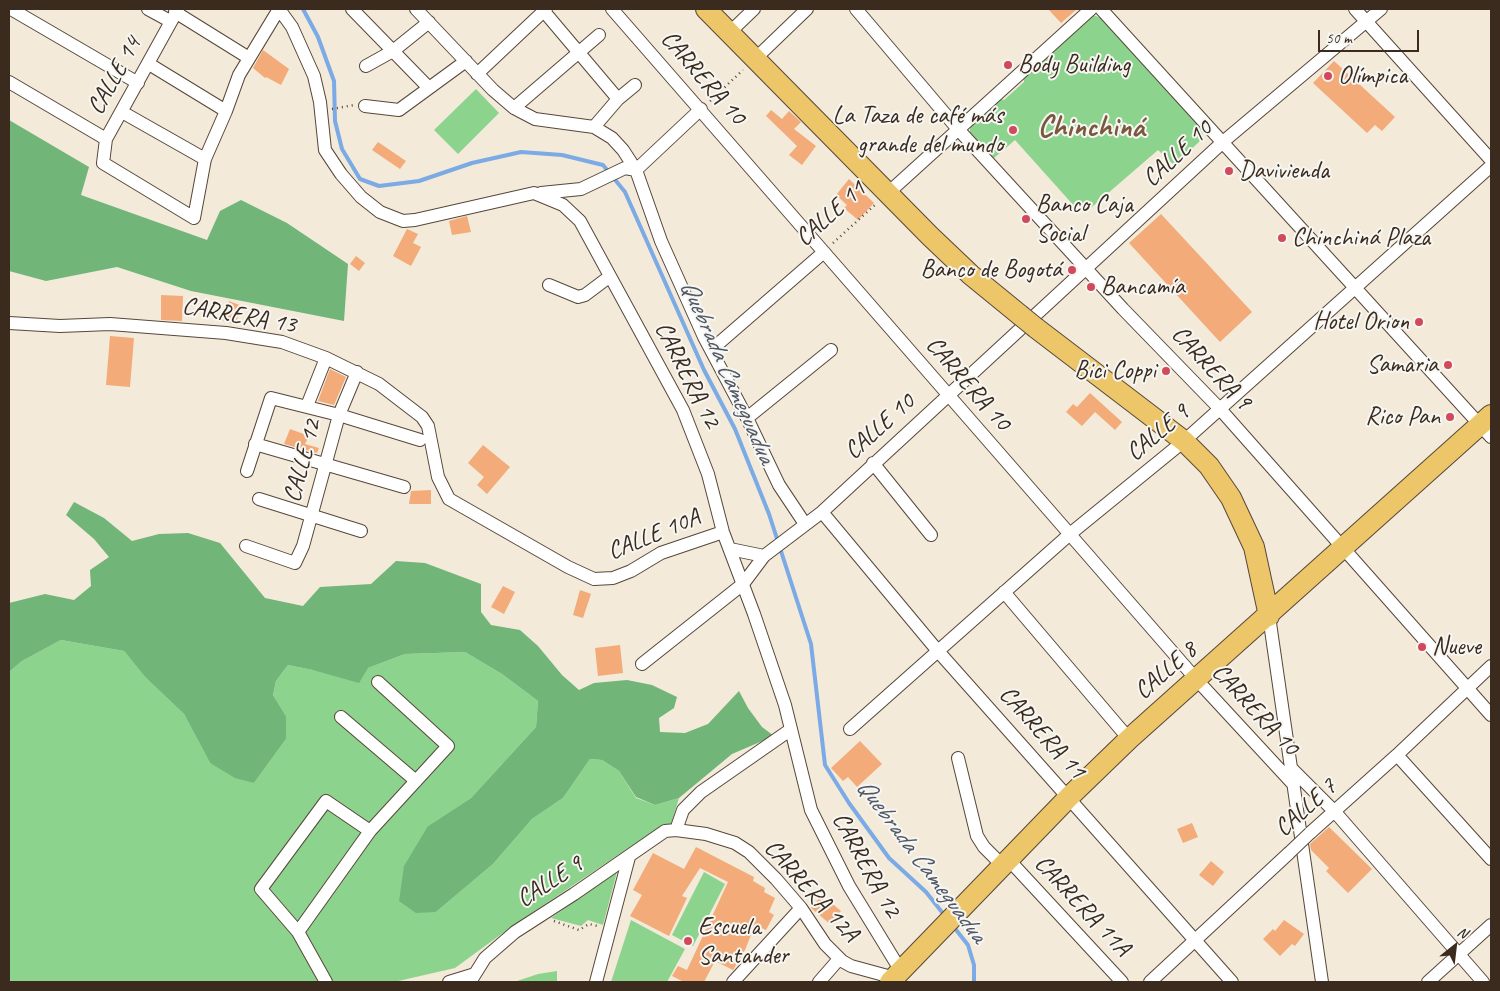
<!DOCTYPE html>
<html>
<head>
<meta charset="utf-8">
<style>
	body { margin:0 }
	#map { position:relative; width:1500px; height:991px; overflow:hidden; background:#f3eada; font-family:Caveat,sans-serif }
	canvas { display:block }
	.frame { position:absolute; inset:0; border:10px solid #3b2a1e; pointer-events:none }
	.north { position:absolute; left:1430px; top:921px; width:50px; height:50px; -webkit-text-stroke:4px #f6f6f2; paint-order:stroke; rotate:29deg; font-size:14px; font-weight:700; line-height:20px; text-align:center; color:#3b2a1e }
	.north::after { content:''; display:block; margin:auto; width:18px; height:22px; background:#3b2a1e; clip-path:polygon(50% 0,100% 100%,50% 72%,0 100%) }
	.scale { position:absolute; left:1318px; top:30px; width:101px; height:22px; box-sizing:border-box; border:2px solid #3b2a1e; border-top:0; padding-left:6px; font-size:15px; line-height:18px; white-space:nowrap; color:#3b2a1e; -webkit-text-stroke:4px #f6f6f2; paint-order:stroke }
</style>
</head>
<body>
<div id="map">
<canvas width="1500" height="991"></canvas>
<div class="frame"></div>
<div class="north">N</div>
<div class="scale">50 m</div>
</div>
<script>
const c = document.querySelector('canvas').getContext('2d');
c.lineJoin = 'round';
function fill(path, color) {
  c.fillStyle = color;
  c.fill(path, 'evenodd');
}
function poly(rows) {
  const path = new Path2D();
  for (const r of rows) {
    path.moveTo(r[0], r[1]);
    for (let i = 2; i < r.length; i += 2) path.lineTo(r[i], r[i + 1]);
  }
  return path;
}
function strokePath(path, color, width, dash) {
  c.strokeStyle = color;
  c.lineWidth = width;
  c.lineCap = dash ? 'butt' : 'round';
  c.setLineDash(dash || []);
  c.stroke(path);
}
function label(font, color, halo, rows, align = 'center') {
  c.font = font + ' Caveat,sans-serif';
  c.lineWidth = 4;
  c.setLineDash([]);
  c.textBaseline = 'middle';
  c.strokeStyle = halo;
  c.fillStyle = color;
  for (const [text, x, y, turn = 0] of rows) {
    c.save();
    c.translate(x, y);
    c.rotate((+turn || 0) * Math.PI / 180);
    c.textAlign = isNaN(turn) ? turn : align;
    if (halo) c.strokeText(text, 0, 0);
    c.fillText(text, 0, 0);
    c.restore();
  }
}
fill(poly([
	[1091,14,1108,21,1202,129,1203,136,1199,142,1174,165,1158,150,1085,213,1075,207,1015,140,994,158,990,157,974,139,970,133,970,124,996,97,1004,100,1024,82,1023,72],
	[476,89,499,113,458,154,434,130],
	[61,640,124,651,145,677,184,714,210,763,254,783,286,739,286,716,273,695,276,681,288,665,313,670,368,668,405,654,465,652,502,674,538,701,536,727,471,798,428,826,436,912,493,864,532,819,563,798,590,759,602,760,619,771,636,798,655,805,679,798,671,824,658,828,511,927,455,968,394,982,9,982,9,672,22,661],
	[617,872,603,925,588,920,581,926,551,918],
	[704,872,725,884,693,946,672,935],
	[631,920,685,949,667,982,611,982],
	[557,971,557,982,514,982,538,974]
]), '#8cd38e');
fill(poly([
	[9,120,89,167,81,195,207,240,220,211,241,200,287,223,348,264,344,321,191,291,117,267,46,281,9,271],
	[74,502,104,518,132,541,159,534,188,533,220,543,265,598,303,606,320,587,371,584,396,561,425,563,481,584,481,612,491,625,520,630,538,646,562,675,579,690,594,683,627,680,652,685,677,697,674,708,659,718,660,732,685,733,708,724,739,691,748,708,762,727,774,736,732,754,679,798,655,805,636,797,619,771,602,760,590,759,563,798,532,819,493,864,436,912,416,913,399,901,404,866,428,826,471,798,536,727,538,701,502,674,465,652,405,654,368,668,359,683,313,670,288,665,276,681,273,695,286,716,286,739,254,783,235,778,210,763,184,714,145,677,124,651,61,640,22,661,9,672,9,603,45,594,74,600,91,586,90,570,109,557,94,539,66,515]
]), '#71b579');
strokePath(poly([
	[303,9,318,37,334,81,335,121,342,149,360,179,379,186,419,181,472,163,521,152,562,155,603,165,625,192,704,370,735,429,769,514,811,644,825,765,849,803,889,858,926,892,945,916],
	[953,926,968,945,974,965,974,982]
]), '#7baae5', 4);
fill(poly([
	[1048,9,1077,9,1061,23],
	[263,50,289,69,281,85,266,77,265,78,253,68],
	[1334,61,1395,117,1382,131,1375,125,1367,133,1313,83],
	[771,110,782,119,789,111,801,122,794,129,816,146,802,165,789,155,797,146,766,116],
	[378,142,406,161,400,169,372,150],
	[849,179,874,203,858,220,844,208,847,205,836,195],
	[1161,214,1252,312,1220,342,1129,243],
	[467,216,471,232,452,235,449,221],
	[407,229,418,234,413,243,421,247,411,266,393,256],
	[356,256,365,263,359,271,350,264],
	[161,295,183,296,182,321,161,320],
	[229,301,242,306,235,325,222,320],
	[110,336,134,338,130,387,106,385],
	[330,369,346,377,334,405,318,401],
	[1090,393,1122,422,1115,430,1095,412,1082,426,1066,412,1073,404,1077,407],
	[290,429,309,436,305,444,319,448,317,453,284,444],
	[483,445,510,467,487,494,477,485,484,477,468,463],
	[431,490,431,504,409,504,411,491],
	[503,586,515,592,504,614,491,607],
	[580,590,591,594,583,618,573,615],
	[620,645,623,673,598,676,595,648],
	[860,741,882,764,857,787,848,777,843,781,831,768],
	[1192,823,1198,837,1183,843,1177,829],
	[1329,827,1372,869,1348,893,1326,871,1329,868,1311,850,1310,844],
	[696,847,754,877,753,881,765,888,764,892,775,898,769,912,774,915,766,930,755,925,745,950,733,970,715,961,704,982,684,982,672,976,678,966,687,970,728,882,700,868,682,896,687,898,669,936,630,916,642,895,633,890,653,853,684,869],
	[1211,861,1224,872,1213,886,1199,875],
	[822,895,841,911,830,924,811,908],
	[1284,920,1304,934,1295,946,1292,944,1280,956,1263,939,1273,929,1275,931]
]), '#f2ab79');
const minor = poly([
	[11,9,138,83],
	[148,9,170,21],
	[178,9,106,139,103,163,194,218,205,159,226,111,239,75,279,9],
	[279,9,292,27,314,76,320,102,325,150,341,174,361,197,380,212,403,221,415,220,534,193,563,205,580,221,683,410,708,474,723,532,754,614,785,705,811,810,849,886,901,971],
	[352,9,429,88],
	[416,9,493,90,514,108,535,119,594,127,612,138,623,150,636,170,661,241,704,337,747,418,779,485,805,524],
	[542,9,618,99],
	[612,9,1196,679,1294,785],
	[856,9,957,128,1123,309,1220,409,1491,715],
	[1101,9,1491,437],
	[1355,9,1491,160],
	[175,12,249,58],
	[729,33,754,9],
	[755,59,807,9],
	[149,64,226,111],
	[366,66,393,51,429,22],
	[477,74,546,9],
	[9,82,106,139],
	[365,106,399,110,466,61],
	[514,108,599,35],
	[122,112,205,159],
	[594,127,618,99,635,85],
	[541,193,581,189,625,168,636,170,701,109],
	[887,194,1091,9],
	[549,285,578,297,585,295,609,277],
	[9,323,60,326,110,324,226,333,282,342,326,358,379,384,422,417,428,426,438,477,449,499,568,567,594,579,613,578,631,571,661,553,723,532],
	[711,350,824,252],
	[307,406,326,358],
	[747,418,831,350],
	[255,444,404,487],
	[873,463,931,535],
	[247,471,271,398,339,415,420,440],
	[259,499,361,531],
	[822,512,937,650,1232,982],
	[246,546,295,563,303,546,339,415,357,372],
	[730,549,764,556,822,512,1224,141,1381,9],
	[1004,592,1129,739],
	[1269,616,1322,982],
	[642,664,743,584,764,556],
	[341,717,416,781],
	[850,729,1070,534,1184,441,1491,166],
	[1397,755,1491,859],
	[958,758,977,836,984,847,1003,866],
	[1292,769,1335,812,1483,982],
	[676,830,683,810,701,792,790,730],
	[1310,833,1397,755,1491,666],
	[1009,860,1122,982],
	[298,932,370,831],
	[326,982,298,932,261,889,326,801,370,831,448,746,378,682],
	[449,982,475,974],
	[470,982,485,958,515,932,574,894,665,831,676,830,706,834,735,843,749,852,776,879,801,908,825,944,842,961,851,966,895,978],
	[596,982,629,857],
	[733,982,801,908],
	[819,982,839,959],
	[1150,982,1289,853],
	[1428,982,1491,925]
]);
const primary = poly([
	[706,9,930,236,971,275,1020,315],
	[1036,328,1184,441,1209,466,1231,498,1254,547,1269,616],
	[890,982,1069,797,1129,739,1491,415]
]);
strokePath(minor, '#57473a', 14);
strokePath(primary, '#57473a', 22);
strokePath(poly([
	[710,101,743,70],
	[332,109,354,105],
	[833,243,877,203],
	[554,921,579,930,589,924,598,926]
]), '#57473a', 2.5, [1, 4]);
strokePath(minor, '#fff', 12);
strokePath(primary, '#ecc669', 20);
const minorBridge = poly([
	[1289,853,1310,833]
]);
const primaryBridge = poly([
	[1020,315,1036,328]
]);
strokePath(minorBridge, '#57473a', 14, []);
strokePath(primaryBridge, '#57473a', 22, []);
strokePath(minorBridge, '#fff', 12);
strokePath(primaryBridge, '#ecc669', 20);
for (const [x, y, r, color] of [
	[1008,65,5,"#d1495b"],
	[1328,76,5,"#d1495b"],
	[1013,130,5,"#d1495b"],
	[1229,171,5,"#d1495b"],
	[1026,219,5,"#d1495b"],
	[1282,238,5,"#d1495b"],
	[1072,270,5,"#d1495b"],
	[1091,287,5,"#d1495b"],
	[1419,322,5,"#d1495b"],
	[1448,365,5,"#d1495b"],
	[1166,371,5,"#d1495b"],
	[1450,417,5,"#d1495b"],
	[1422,647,5,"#d1495b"],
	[688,941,5,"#d1495b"]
]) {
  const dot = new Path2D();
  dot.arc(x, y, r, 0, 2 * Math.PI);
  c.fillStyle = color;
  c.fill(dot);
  strokePath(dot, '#f6f6f2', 2);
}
label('25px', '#3b2a1e', '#f6f6f2', [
	["Body Building",1018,65],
	["Olímpica",1338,76],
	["La Taza de café más",1003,116,"right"],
	["grande del mundo",1003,145,"right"],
	["Davivienda",1239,171],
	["Banco Caja",1036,205],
	["Social",1036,234],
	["Chinchiná Plaza",1292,238],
	["Banco de Bogotá",1062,270,"right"],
	["Bancamía",1101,287],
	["Hotel Orion",1409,322,"right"],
	["Samaria",1438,365,"right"],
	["Bici Coppi",1156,371,"right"],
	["Rico Pan",1440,417,"right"],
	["Nueve",1432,647],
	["Escuela",698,927],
	["Santander",698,956]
], 'left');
label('25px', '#3b2a1e', '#f6f6f2', [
	["CALLE 14",115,76,-61],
	["CARRERA 10",703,78,49],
	["CALLE 10",1178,154,-43],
	["CALLE 11",831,214,-42],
	["CARRERA 13",239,316,10],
	["CARRERA 9",1211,368,47],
	["CARRERA 12",687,375,63],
	["CARRERA 10",968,384,49],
	["CALLE 10",880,427,-42],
	["CALLE 9",1158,433,-40],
	["CALLE 12",303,461,-75],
	["CALLE 10A",654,535,-22],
	["CALLE 8",1166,671,-41],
	["CARRERA 10",1255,710,47],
	["CARRERA 11",1042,733,48],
	["CALLE 7",1306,808,-42],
	["CARRERA 12",866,865,61],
	["CALLE 9",550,882,-33],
	["CARRERA 12A",811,891,48],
	["CARRERA 11A",1082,906,47]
]);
label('italic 26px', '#515764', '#f6f6f2', [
	["Quebrada Cameguadua",727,372,66],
	["Quebrada Cameguadua",921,861,53]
]);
label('bold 30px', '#7b573e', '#f6f6f2', [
	["Chinchiná",1091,128]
]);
</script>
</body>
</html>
